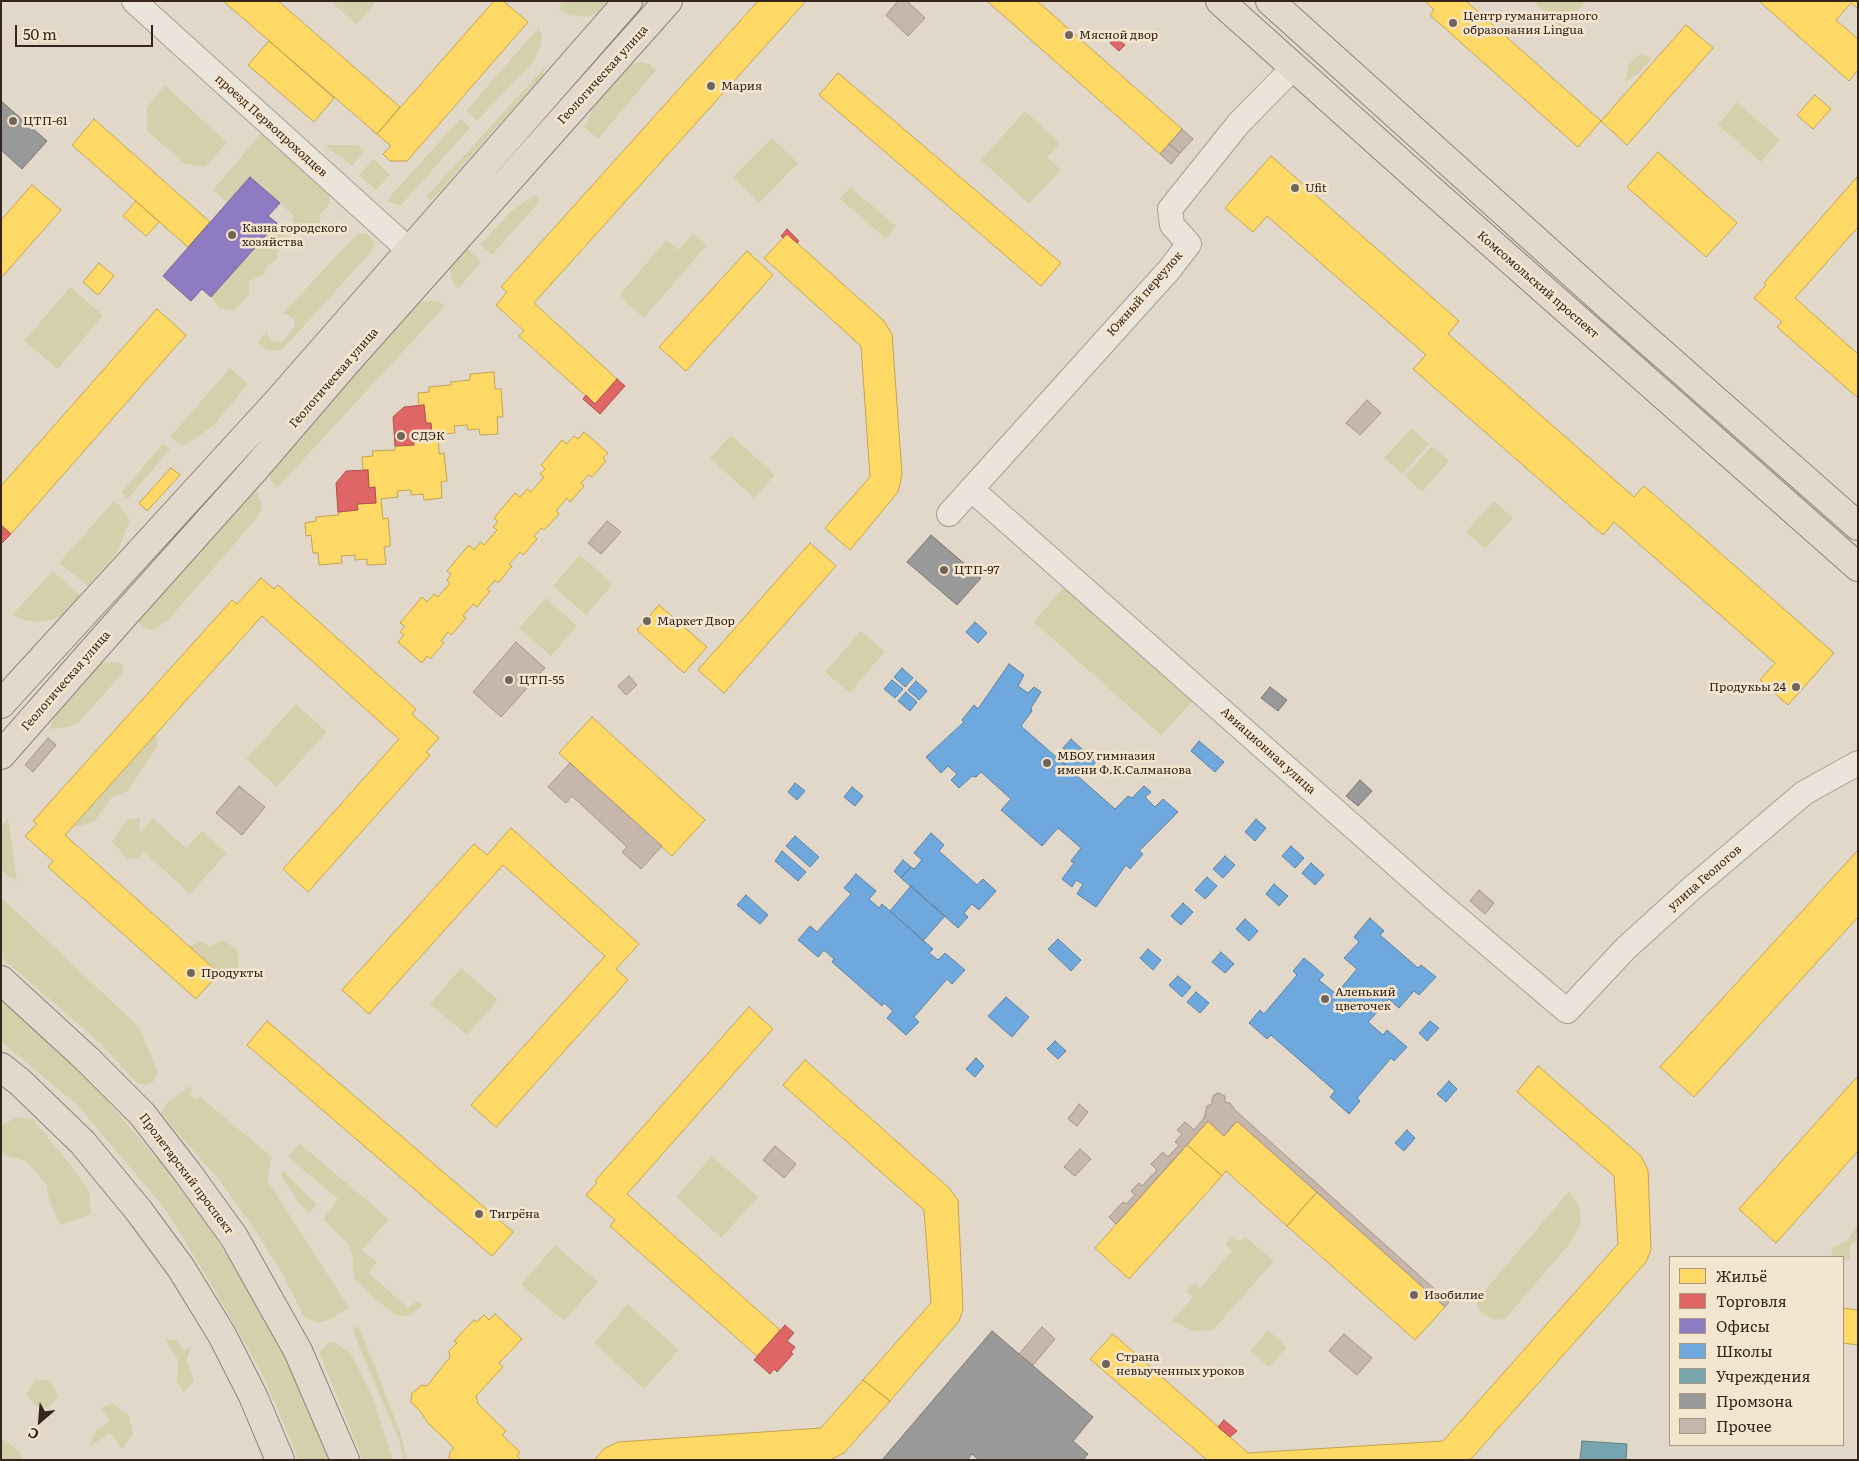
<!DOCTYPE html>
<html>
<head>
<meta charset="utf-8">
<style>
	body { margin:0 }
	#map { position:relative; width:1859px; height:1461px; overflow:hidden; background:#e2d8ca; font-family:Literata,serif }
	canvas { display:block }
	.frame { position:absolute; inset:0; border:2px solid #35251c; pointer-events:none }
	.legend { position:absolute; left:1669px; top:1256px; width:175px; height:190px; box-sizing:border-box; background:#f4e5ce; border:1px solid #a89887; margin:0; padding:6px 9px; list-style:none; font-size:15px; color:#35251c }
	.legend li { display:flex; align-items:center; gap:10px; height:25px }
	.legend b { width:25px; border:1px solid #a89887 }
	.north { position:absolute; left:15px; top:1396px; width:50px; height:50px; -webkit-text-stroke:4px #f4e5ce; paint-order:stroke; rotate:207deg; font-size:14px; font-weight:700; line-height:20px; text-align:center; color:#35251c }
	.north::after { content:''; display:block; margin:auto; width:18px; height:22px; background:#35251c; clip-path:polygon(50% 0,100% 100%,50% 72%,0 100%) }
	.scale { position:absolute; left:15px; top:25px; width:138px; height:22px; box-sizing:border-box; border:2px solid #35251c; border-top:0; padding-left:6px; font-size:15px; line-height:18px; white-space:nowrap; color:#35251c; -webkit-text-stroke:4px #f4e5ce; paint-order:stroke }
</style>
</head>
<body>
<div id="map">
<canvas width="1859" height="1461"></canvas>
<div class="frame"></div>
<ul class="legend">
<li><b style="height:14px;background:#ffd966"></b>Жильё</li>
<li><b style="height:14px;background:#e06666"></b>Торговля</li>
<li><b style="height:14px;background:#8e7cc3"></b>Офисы</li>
<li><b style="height:14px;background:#6fa8dc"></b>Школы</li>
<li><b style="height:14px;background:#76a5af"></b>Учреждения</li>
<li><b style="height:14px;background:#999"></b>Промзона</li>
<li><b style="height:14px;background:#c6b6ab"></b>Прочее</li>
</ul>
<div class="north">С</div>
<div class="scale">50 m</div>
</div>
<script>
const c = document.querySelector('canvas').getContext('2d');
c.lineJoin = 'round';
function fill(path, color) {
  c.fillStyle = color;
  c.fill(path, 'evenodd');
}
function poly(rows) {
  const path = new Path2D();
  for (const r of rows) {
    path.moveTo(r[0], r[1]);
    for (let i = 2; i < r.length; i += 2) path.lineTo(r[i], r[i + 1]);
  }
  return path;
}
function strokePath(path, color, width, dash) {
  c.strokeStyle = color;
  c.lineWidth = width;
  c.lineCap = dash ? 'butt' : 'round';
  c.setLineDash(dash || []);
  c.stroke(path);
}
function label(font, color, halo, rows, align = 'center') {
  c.font = font + ' Literata,serif';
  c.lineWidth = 5;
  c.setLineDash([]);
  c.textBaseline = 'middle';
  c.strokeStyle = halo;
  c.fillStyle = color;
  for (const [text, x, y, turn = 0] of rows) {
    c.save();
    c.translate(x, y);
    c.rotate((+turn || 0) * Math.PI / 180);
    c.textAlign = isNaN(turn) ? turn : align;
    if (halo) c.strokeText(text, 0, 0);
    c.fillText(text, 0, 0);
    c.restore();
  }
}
fill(poly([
	[331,1,377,1,356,25],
	[563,1,608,1,599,12,588,17,568,15,558,8],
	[641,1,649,1,457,218,453,215],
	[1533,1,1587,1,1562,29],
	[539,27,542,36,540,48,533,62,477,121,466,111],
	[1641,53,1652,59,1638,74,1626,81,1628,65],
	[640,62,649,64,656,70,598,139,584,127,598,99,624,68],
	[545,67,544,74,431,201,426,197],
	[165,85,227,143,205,167,185,164,147,131,147,107],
	[1737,102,1780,140,1761,162,1718,125],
	[1025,111,1060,143,1047,157,1061,170,1029,204,981,160],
	[461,118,470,128,401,205,386,201],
	[263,131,329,190,330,204,320,214,320,222,306,233,293,224,293,215,251,177,228,203,213,190],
	[772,138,798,163,759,203,733,177],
	[325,145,358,145,365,151,352,166],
	[374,159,390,175,376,190,359,175],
	[850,187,896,226,886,239,840,199],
	[535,195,540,201,492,255,480,245,510,212],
	[277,223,289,232,278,249,277,260,267,265,264,275,249,281,249,294,234,311,219,308,211,297],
	[358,233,367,234,375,243,371,252,282,350,269,350,261,347,258,342,267,330,269,338,275,342,282,342,294,327,295,320,287,314,281,315],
	[693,233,707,245,644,318,619,296,666,240,678,250],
	[465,246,481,262,458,289,452,281,450,270,454,261],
	[70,287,103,315,58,369,24,341],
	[429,301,440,302,445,306,277,488,271,481,268,471,417,303],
	[230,368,248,384,213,426,182,447,170,437],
	[1412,428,1429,444,1402,474,1384,458],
	[731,435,775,475,754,498,710,458],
	[163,443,170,449,128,499,121,493],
	[1432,446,1449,461,1422,492,1405,476],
	[256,488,262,506,259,515,219,562,168,620,154,630,147,629,139,623,138,615],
	[1494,501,1513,518,1485,549,1466,532],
	[113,502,119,505,130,520,117,552,88,586,59,563],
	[580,555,613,584,586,615,553,586],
	[53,571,80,595,63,615,51,620,36,622,24,620,12,615],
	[1066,584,1194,700,1161,735,1034,622],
	[546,598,577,626,551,656,519,628],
	[861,631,885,651,850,693,825,672],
	[117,662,123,666,123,673,78,723,68,727,49,729,58,707,93,668,101,663],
	[296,704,327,732,277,787,246,759],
	[156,734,157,747,128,791,112,797,94,822,72,828],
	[8,818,17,882,1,870,1,826],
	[140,818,140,833,153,818,186,848,202,831,227,853,190,894,143,851,139,857,127,859,112,841,127,820],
	[1,897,139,1027,158,1073,153,1082,145,1085,136,1082,99,1042,1,957],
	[222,940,237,949,239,967,231,975,219,973,189,946,203,941,209,947],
	[461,968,498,1000,467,1035,430,1004],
	[1,1000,33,1028,97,1089,163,1166,206,1224,239,1274,286,1358,317,1424,330,1460,299,1460,262,1373,214,1289,166,1210,78,1106,1,1041],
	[189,1086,192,1091,190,1095,195,1099,199,1096,272,1157,267,1180,349,1308,331,1319,318,1323,304,1317,284,1277,254,1228,216,1176,174,1129,161,1112,167,1103],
	[18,1117,33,1119,71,1166,89,1191,91,1214,61,1225,50,1203,46,1184,26,1161,4,1155,1,1150,1,1125],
	[299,1143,389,1219,362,1250,377,1262,369,1273,408,1308,417,1301,423,1305,409,1316,396,1315,380,1303,355,1280,353,1270,353,1257,349,1245,323,1219,338,1199,288,1157],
	[712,1156,758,1197,721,1238,676,1197],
	[283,1170,317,1205,309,1213,298,1202,281,1176],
	[1569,1191,1579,1205,1581,1223,1572,1241,1505,1319,1494,1320,1485,1315,1477,1308,1477,1300],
	[1858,1225,1858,1240,1850,1245,1850,1259,1843,1261,1843,1257,1834,1257,1831,1255,1833,1247,1846,1242],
	[1233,1236,1240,1242,1245,1237,1274,1261,1213,1330,1194,1331,1172,1321,1193,1297,1186,1291,1194,1283,1200,1288,1232,1251,1225,1244],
	[555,1245,598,1282,564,1321,521,1285],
	[628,1304,679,1350,644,1389,594,1343],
	[353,1326,360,1329,401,1435,407,1460,404,1460,399,1440,354,1334],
	[1268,1330,1287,1347,1269,1367,1250,1351],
	[165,1339,178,1340,183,1351,191,1346,187,1360,194,1381,184,1392,177,1382,178,1360],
	[329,1342,334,1342,351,1354,372,1396,393,1460,363,1460,319,1352],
	[36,1380,51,1380,58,1396,48,1408,35,1405,26,1394],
	[112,1403,129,1416,133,1434,122,1449,110,1433,89,1447,96,1431,110,1421,101,1408],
	[1,1437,20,1452,22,1460,1,1460]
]), '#d5d0ac');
const homes = poly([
	[223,1,278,1,400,107,377,134,223,1],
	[494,1,503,1,528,22,407,161,390,161,383,154,391,146,377,134,494,1],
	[758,1,806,1,534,303,617,379,595,404,519,336,524,331,496,305,507,292,501,287,758,1],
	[987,1,1037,1,1182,129,1160,154,987,1],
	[1425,1,1466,1,1601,121,1578,147,1430,15,1434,10,1425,1],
	[1759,1,1858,1,1858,9,1851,3,1836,20,1858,39,1858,70,1849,81,1759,1],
	[1686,25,1713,48,1627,145,1601,121,1686,25],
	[269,41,334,98,314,122,248,65,269,41],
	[838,73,1061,263,1041,286,819,95,838,73],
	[1815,95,1831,109,1813,129,1797,115,1815,95],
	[94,119,210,222,188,247,72,145,94,119],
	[1658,152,1737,223,1706,257,1627,187,1658,152],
	[1271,156,1459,321,1448,334,1634,497,1644,486,1834,653,1788,705,1760,680,1775,663,1751,642,1614,522,1603,535,1413,369,1426,355,1267,216,1253,232,1225,208,1271,156],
	[1857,177,1858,227,1795,298,1858,354,1858,398,1777,327,1782,322,1754,298,1766,285,1764,283,1857,177],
	[32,185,61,210,1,278,1,220,32,185],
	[136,201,159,222,146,236,123,216,136,201],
	[787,234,883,320,892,334,902,475,898,492,850,550,825,528,870,477,861,346,764,258,787,234],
	[747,251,773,275,686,371,659,347,747,251],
	[99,263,114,276,98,295,83,282,99,263],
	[157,309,186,335,11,534,1,525,1,486,157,309],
	[494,372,495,389,501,389,503,417,497,417,498,434,480,435,479,429,468,430,467,425,454,426,455,433,438,434,439,454,444,453,447,481,441,482,442,498,424,500,423,494,411,495,411,490,397,491,398,497,381,499,383,519,388,518,390,540,390,546,384,547,386,564,367,565,367,559,355,560,355,555,341,556,342,563,319,565,318,553,313,553,311,535,306,536,305,523,316,521,316,517,339,515,338,512,358,510,357,504,376,503,375,487,369,488,368,470,363,470,362,457,373,456,372,451,395,450,395,446,414,445,413,439,432,437,431,423,426,423,424,405,419,406,418,393,429,392,429,387,451,385,451,382,470,380,470,374,494,372],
	[584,432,608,453,603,458,606,461,592,477,588,475,581,483,584,486,570,502,567,498,556,511,559,514,544,530,541,528,534,536,537,539,523,555,520,552,509,564,512,566,498,583,495,580,492,584,487,589,490,591,477,607,473,604,463,616,466,618,451,635,448,632,441,641,444,643,430,659,427,656,422,663,398,642,404,635,400,632,405,626,400,623,422,597,427,602,434,594,438,597,450,583,447,580,451,574,447,571,469,545,474,550,481,542,484,545,497,530,493,527,498,522,494,518,515,493,520,497,527,489,531,492,544,477,540,474,545,469,541,465,562,440,567,444,574,436,578,439,584,432],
	[171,468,180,475,147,511,139,503,171,468],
	[810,543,836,566,724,693,698,670,810,543],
	[261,578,274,589,278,585,416,709,412,714,439,738,426,752,430,755,308,892,283,869,399,739,262,616,65,835,219,973,196,999,48,867,53,861,25,836,37,824,33,821,232,600,237,604,261,578],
	[659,605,707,647,684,673,637,630,659,605],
	[592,717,705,820,672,856,559,753,592,717],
	[511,828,639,944,616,969,628,980,496,1127,471,1105,605,956,512,873,503,865,369,1014,342,990,474,844,487,855,511,828],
	[1858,850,1858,917,1694,1097,1660,1067,1858,850],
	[749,1007,773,1029,627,1194,780,1330,757,1356,610,1226,615,1220,586,1195,597,1183,595,1181,749,1007],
	[267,1021,513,1232,492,1256,247,1045,267,1021],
	[805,1060,949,1188,958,1200,963,1309,959,1321,890,1401,863,1380,931,1303,924,1210,783,1085,805,1060],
	[1538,1066,1641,1156,1648,1170,1651,1250,1646,1262,1470,1460,1207,1460,1090,1359,1113,1334,1248,1453,1443,1441,1618,1244,1614,1176,1517,1092,1538,1066],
	[1858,1076,1858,1151,1776,1243,1739,1209,1858,1076],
	[1208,1121,1224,1136,1237,1121,1317,1192,1287,1226,1226,1171,1222,1176,1187,1145,1208,1121],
	[1187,1145,1222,1176,1129,1279,1095,1248,1187,1145],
	[1317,1192,1445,1307,1415,1340,1287,1226,1317,1192],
	[1843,1308,1858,1310,1858,1345,1843,1343,1843,1308],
	[495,1314,522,1339,499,1363,503,1367,476,1396,478,1404,506,1431,502,1435,520,1452,517,1456,521,1460,451,1460,449,1457,450,1452,454,1448,428,1423,420,1411,411,1402,412,1393,422,1385,427,1386,450,1357,449,1351,457,1343,454,1341,474,1320,477,1322,484,1315,489,1320,495,1314],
	[863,1380,890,1401,844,1453,830,1460,594,1460,605,1448,618,1442,821,1428,863,1380]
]);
fill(homes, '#ffd966');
strokePath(homes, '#c2a350', 1);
const shops = poly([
	[1115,37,1125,45,1119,51,1110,43,1115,37],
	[787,229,799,241,797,243,787,234,783,238,781,236,787,229],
	[617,379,625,386,600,414,583,399,586,395,595,404,617,379],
	[424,405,426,423,431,423,432,437,413,439,414,445,395,446,393,417,404,407,424,405],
	[368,470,369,488,375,487,376,503,357,504,358,510,338,512,336,483,346,471,368,470],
	[1,525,11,534,1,544,1,525],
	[785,1325,794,1333,787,1341,795,1347,791,1352,793,1354,777,1372,774,1369,770,1374,754,1360,785,1325],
	[1224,1420,1237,1431,1230,1437,1218,1427,1224,1420]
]);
fill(shops, '#e06666');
strokePath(shops, '#ad5250', 1);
const offices = poly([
	[250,177,280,203,268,216,277,223,211,297,202,289,191,301,163,276,250,177]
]);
fill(offices, '#8e7cc3');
strokePath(offices, '#736291', 1);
const schools = poly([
	[975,622,987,633,978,643,966,632,975,622],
	[1009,664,1024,675,1018,686,1028,693,1034,687,1041,692,1031,708,1032,711,1021,726,1115,809,1128,796,1132,798,1144,786,1151,792,1145,797,1155,807,1163,799,1178,812,1139,851,1143,854,1130,869,1126,865,1096,907,1077,894,1083,884,1076,880,1072,887,1062,879,1074,863,1071,861,1081,848,1058,828,1042,846,1001,810,1011,799,981,772,976,777,972,776,959,788,951,780,957,774,948,766,941,773,926,757,964,722,962,720,974,705,978,709,1009,664],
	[902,668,913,678,905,687,894,677,902,668],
	[892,680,903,689,895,698,884,689,892,680],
	[916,681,927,691,919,700,908,690,916,681],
	[906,692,917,702,910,711,898,701,906,692],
	[1071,739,1096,762,1088,771,1085,769,1078,776,1060,760,1067,752,1063,748,1071,739],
	[1199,741,1224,762,1215,772,1191,751,1199,741],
	[795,783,805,791,797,800,788,792,795,783],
	[852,787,863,796,855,806,844,797,852,787],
	[1256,819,1266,828,1255,841,1245,832,1256,819],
	[931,833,944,845,939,851,977,885,983,879,996,891,979,910,972,904,964,913,968,917,958,928,901,878,911,867,914,869,922,860,914,853,931,833],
	[795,836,819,857,810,867,786,846,795,836],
	[1291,846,1304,858,1295,868,1282,856,1291,846],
	[782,851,806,872,798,881,775,861,782,851],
	[1225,856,1235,865,1223,878,1213,869,1225,856],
	[903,860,911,867,901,878,894,871,903,860],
	[1311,863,1324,875,1315,885,1302,873,1311,863],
	[856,874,876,891,869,899,879,908,882,904,933,949,929,953,938,960,945,953,965,970,952,984,947,979,914,1017,919,1022,906,1035,887,1018,893,1011,884,1003,882,1006,832,962,834,959,824,950,818,957,798,940,810,926,817,932,851,894,844,888,856,874],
	[1207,877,1217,886,1205,899,1195,890,1207,877],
	[1274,884,1288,896,1279,906,1266,894,1274,884],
	[911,886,945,916,923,941,890,911,911,886],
	[746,895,768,915,760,924,737,905,746,895],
	[1183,903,1193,912,1181,925,1171,916,1183,903],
	[1370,918,1384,931,1380,935,1418,968,1421,965,1436,977,1419,995,1414,991,1399,1008,1389,999,1368,1022,1383,1035,1387,1030,1407,1047,1394,1061,1391,1058,1357,1098,1360,1101,1349,1114,1330,1097,1335,1091,1271,1035,1267,1039,1249,1023,1260,1010,1264,1014,1297,975,1293,971,1304,958,1324,975,1319,980,1336,994,1357,969,1344,958,1359,942,1354,937,1370,918],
	[1245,919,1258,931,1249,941,1236,929,1245,919],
	[1058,939,1081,960,1071,971,1048,949,1058,939],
	[1148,949,1161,960,1153,970,1140,958,1148,949],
	[1221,952,1234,964,1225,973,1212,962,1221,952],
	[1178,976,1191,987,1182,997,1169,985,1178,976],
	[1196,992,1209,1003,1200,1013,1187,1002,1196,992],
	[1006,997,1029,1017,1012,1037,988,1016,1006,997],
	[1430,1021,1439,1028,1427,1041,1419,1033,1430,1021],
	[1055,1041,1066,1051,1058,1059,1047,1049,1055,1041],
	[976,1058,984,1066,975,1077,966,1069,976,1058],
	[1449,1081,1457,1089,1446,1102,1437,1094,1449,1081],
	[1407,1130,1415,1138,1404,1151,1395,1143,1407,1130]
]);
fill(schools, '#6fa8dc');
strokePath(schools, '#5e81a2', 1);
const public = poly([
	[1582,1441,1627,1444,1626,1460,1580,1460,1582,1441]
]);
fill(public, '#76a5af');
strokePath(public, '#627f83', 1);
const industry = poly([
	[1,101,47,141,22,169,1,150,1,101],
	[931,535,981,578,957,605,907,562,931,535],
	[1270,687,1287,700,1278,711,1261,698,1270,687],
	[1360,780,1372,791,1358,806,1346,796,1360,780],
	[992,1331,1093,1417,1073,1441,1088,1454,1083,1460,979,1460,972,1454,967,1460,882,1460,992,1331]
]);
fill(industry, '#999');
strokePath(industry, '#7b7674', 1);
const building = poly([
	[898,1,907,1,925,18,908,36,886,15,898,1],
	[1182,129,1193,139,1180,153,1169,144,1182,129],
	[1169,144,1180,153,1171,164,1160,154,1169,144],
	[1367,400,1381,413,1360,435,1346,423,1367,400],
	[607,521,621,532,601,554,588,543,607,521],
	[516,642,545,668,501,717,473,692,516,642],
	[629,676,637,685,626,695,618,686,629,676],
	[48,738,56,745,33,772,25,765,48,738],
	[570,763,662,846,641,869,622,852,627,847,572,796,566,803,548,787,570,763],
	[239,786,265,807,242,835,216,813,239,786],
	[1479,890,1494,903,1485,914,1470,901,1479,890],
	[1218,1093,1225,1096,1225,1102,1230,1103,1236,1111,1449,1302,1445,1307,1237,1121,1224,1136,1208,1121,1116,1224,1109,1217,1123,1202,1126,1204,1135,1195,1131,1191,1139,1183,1142,1186,1157,1170,1151,1164,1163,1152,1168,1157,1179,1145,1175,1142,1182,1134,1177,1130,1185,1122,1194,1130,1204,1118,1207,1106,1212,1104,1212,1099,1214,1095,1218,1093],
	[1079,1104,1088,1112,1077,1126,1068,1119,1079,1104],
	[775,1146,796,1164,784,1178,763,1160,775,1146],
	[1080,1149,1091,1159,1075,1176,1064,1167,1080,1149],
	[1042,1327,1055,1339,1033,1365,1019,1354,1042,1327],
	[1344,1334,1372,1358,1357,1375,1329,1351,1344,1334]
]);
fill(building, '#c6b6ab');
strokePath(building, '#a2938a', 1);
const minor = poly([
	[134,1,409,250],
	[971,489,1435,899,1567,1011,1626,948,1691,889,1804,793,1858,763],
	[949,514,1169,270,1189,244,1172,225,1170,209,1239,123,1294,67]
]);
const major = poly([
	[1220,1,1430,189,1858,567],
	[1270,1,1612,309,1858,526],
	[1,704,278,401,628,1],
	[1,755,118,622,255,469,346,363,668,1],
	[1,980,87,1059,142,1114,187,1172,234,1237,298,1351,345,1460],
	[1,1067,21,1083,83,1143,139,1211,181,1268,222,1335,253,1396,280,1460]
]);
strokePath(minor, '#a79d94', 26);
strokePath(major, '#8c837a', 30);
strokePath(minor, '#eae4db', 24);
strokePath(major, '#e2d9cc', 28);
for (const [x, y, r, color] of [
	[1453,23,5,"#726459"],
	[1069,35,5,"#726459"],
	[711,86,5,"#726459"],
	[13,121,5,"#726459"],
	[1295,188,5,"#726459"],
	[232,235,5,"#726459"],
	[401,436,5,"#726459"],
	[944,570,5,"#726459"],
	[647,621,5,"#726459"],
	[509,680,5,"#726459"],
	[1796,687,5,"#726459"],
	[1047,763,5,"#726459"],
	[191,973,5,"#726459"],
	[1325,999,5,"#726459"],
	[479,1214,5,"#726459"],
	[1414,1295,5,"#726459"],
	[1106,1364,5,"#726459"]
]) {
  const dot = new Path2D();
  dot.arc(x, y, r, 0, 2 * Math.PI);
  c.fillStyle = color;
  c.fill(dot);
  strokePath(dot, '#f4e5ce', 2);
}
label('12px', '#35251c', '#f4e5ce', [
	["Центр гуманитарного",1463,16],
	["образования Lingua",1463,30],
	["Мясной двор",1079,35],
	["Мария",721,86],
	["ЦТП-61",23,121],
	["Ufit",1305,188],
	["Казна городского",242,228],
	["хозяйства",242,242],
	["СДЭК",411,436],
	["ЦТП-97",954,570],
	["Маркет Двор",657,621],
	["ЦТП-55",519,680],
	["Продукьы 24",1786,687,"right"],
	["МБОУ гимназия",1057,756],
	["имени Ф.К.Салманова",1057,770],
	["Продукты",201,973],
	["Аленький",1335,992],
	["цветочек",1335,1006],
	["Тигрёна",489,1214],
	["Изобилие",1424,1295],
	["Страна",1116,1357],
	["невыученных уроков",1116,1371]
], 'left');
label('12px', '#35251c', '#f4e5ce', [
	["Геологическая улица",603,75,-48],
	["проезд Первопроходцев",271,126,42],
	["Комсомольский проспект",1538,285,41],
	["Южный переулок",1145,294,-49],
	["Геологическая улица",334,378,-49],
	["Геологическая улица",66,681,-49],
	["Авиационная улица",1268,751,42],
	["улица Геологов",1705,878,-41],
	["Пролетарский проспект",186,1174,53]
]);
</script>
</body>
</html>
